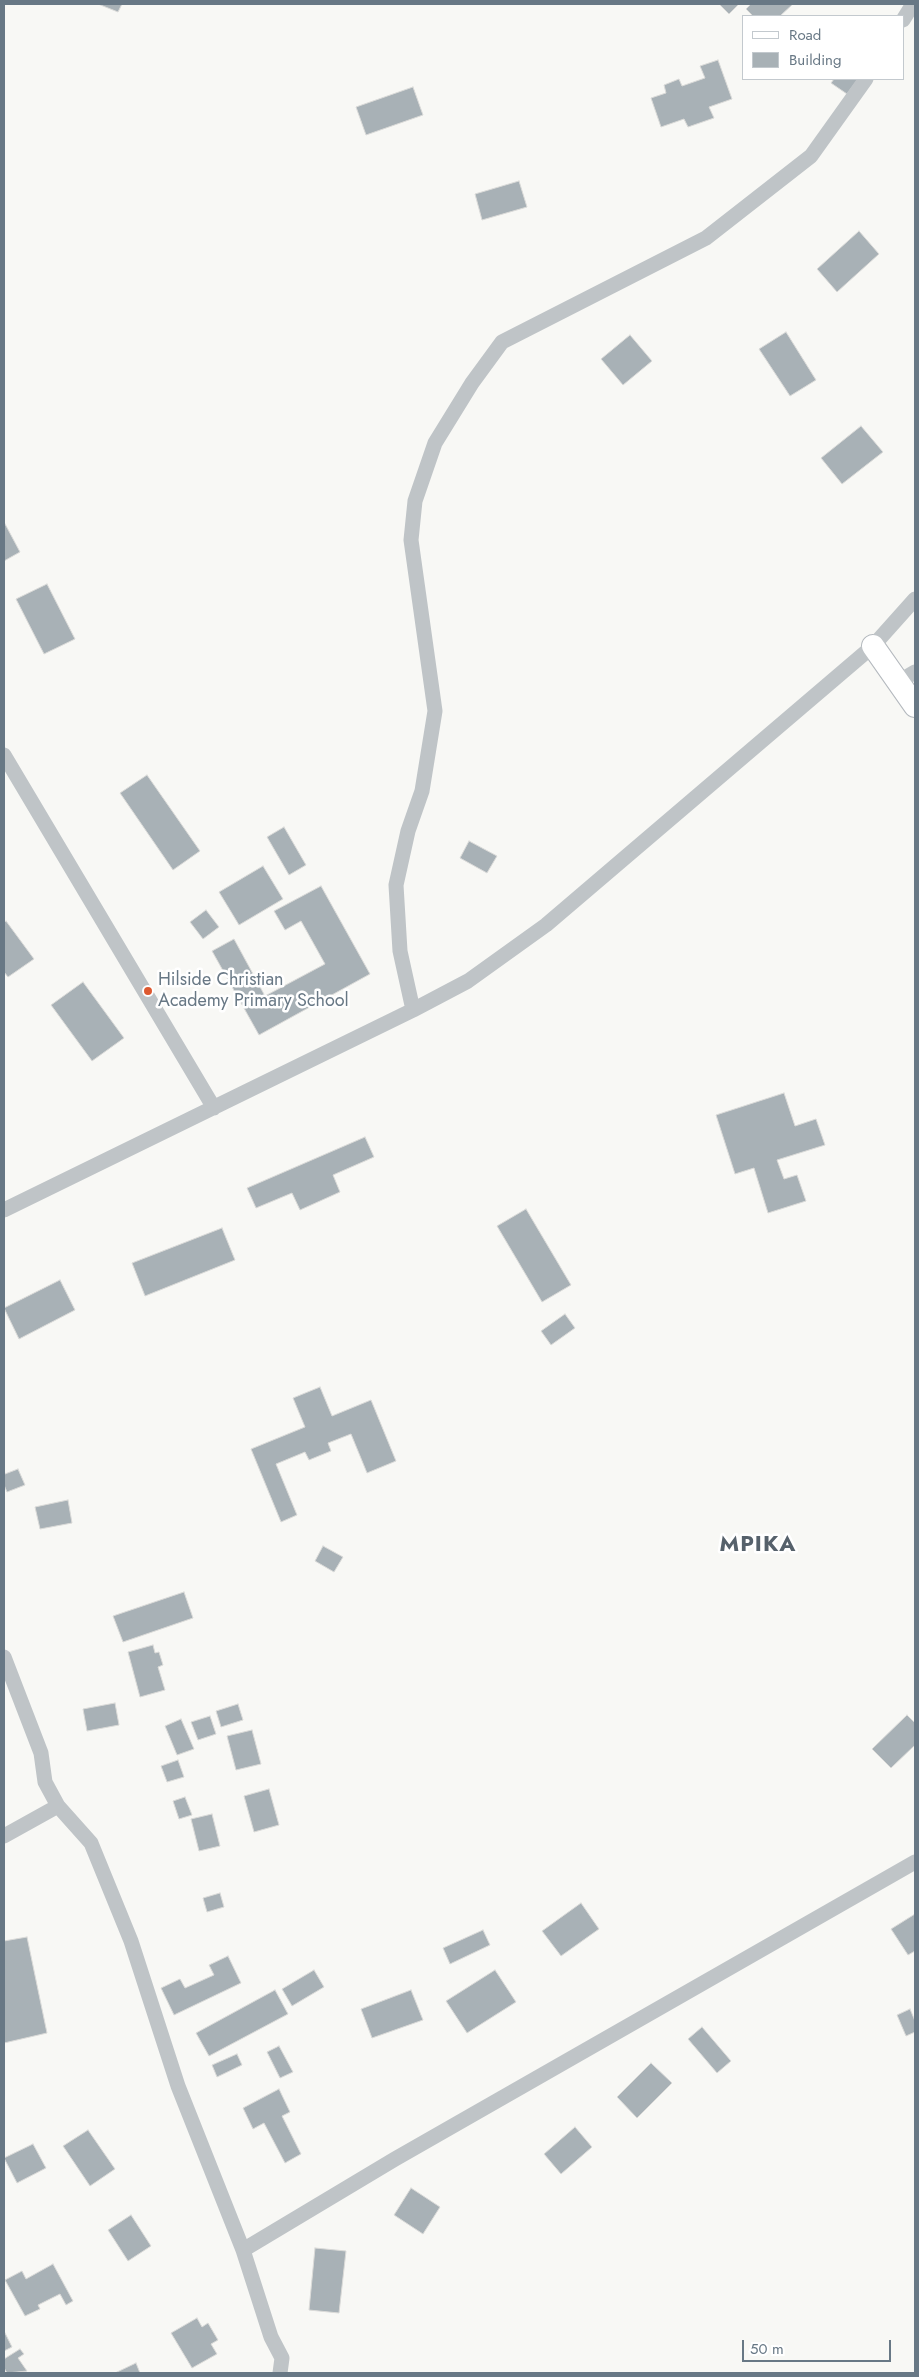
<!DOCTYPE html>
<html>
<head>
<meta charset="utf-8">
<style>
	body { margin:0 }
	#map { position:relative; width:919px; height:2377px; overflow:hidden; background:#f8f8f5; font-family:Jost,sans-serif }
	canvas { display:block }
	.frame { position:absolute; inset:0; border:5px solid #687885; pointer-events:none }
	.legend { position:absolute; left:742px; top:15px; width:162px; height:65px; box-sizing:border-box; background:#fff; border:1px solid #c3c9ce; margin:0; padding:6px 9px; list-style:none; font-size:15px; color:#687885 }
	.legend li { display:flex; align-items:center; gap:10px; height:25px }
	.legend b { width:25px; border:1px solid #c3c9ce }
	.scale { position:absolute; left:742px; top:2340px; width:149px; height:22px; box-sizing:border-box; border:2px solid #687885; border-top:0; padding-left:6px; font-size:15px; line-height:18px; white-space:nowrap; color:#687885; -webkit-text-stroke:4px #fff; paint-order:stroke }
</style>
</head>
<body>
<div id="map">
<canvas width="919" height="2377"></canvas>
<div class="frame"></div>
<ul class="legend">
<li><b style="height:6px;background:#fff"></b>Road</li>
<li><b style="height:14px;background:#a8b1b6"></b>Building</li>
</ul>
<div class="scale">50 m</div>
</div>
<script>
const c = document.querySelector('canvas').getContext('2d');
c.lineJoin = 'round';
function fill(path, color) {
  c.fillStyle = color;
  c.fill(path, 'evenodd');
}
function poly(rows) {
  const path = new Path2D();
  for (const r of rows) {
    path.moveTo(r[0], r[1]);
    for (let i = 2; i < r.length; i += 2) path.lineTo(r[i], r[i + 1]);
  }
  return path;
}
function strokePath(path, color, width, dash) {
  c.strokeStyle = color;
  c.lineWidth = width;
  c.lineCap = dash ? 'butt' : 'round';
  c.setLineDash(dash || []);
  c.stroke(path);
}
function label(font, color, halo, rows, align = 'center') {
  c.font = font + ' Jost,sans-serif';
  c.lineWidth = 5;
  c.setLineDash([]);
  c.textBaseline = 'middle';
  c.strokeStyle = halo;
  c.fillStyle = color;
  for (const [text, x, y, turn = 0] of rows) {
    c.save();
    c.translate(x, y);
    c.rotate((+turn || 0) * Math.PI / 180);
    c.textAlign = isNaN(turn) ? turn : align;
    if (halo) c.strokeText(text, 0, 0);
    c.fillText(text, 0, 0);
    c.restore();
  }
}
const building = poly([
	[98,4,122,4,118,12,98,4],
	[719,4,739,4,729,14,719,4],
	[751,4,793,4,780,16,753,16,746,9,751,4],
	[718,60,732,99,709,107,714,118,688,127,684,119,661,127,651,98,666,93,664,85,679,79,682,86,705,78,700,66,718,60],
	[834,79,858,79,847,94,831,83,834,79],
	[413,87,423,115,366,135,356,107,413,87],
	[519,181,527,207,482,220,475,194,519,181],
	[859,231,879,254,837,292,817,269,859,231],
	[786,332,816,380,790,396,759,349,786,332],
	[630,335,652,361,623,385,601,359,630,335],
	[861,426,883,452,842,484,821,458,861,426],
	[4,522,20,552,4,561,4,522],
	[47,584,75,639,44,654,16,599,47,584],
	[147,775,200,851,173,870,120,793,147,775],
	[284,827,306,865,289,875,267,837,284,827],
	[469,841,497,856,487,873,460,858,469,841],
	[263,866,283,899,239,925,219,892,263,866],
	[321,886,370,974,259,1035,212,951,234,939,265,996,325,964,301,921,285,930,274,911,321,886],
	[206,910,219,927,203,939,190,922,206,910],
	[6,921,34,959,8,977,4,972,4,923,6,921],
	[83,982,124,1038,92,1061,51,1005,83,982],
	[784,1093,795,1126,816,1119,825,1145,777,1160,784,1179,797,1175,806,1201,768,1213,754,1168,735,1174,716,1115,784,1093],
	[365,1137,374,1157,333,1175,340,1192,300,1210,292,1193,256,1208,247,1188,365,1137],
	[526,1209,571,1285,542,1302,497,1226,526,1209],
	[222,1228,235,1260,145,1296,132,1263,222,1228],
	[60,1280,75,1310,19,1339,4,1308,60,1280],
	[565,1314,575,1328,551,1345,541,1331,565,1314],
	[320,1387,332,1416,371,1400,396,1461,367,1473,351,1434,328,1443,331,1451,309,1460,305,1452,276,1464,297,1515,281,1522,251,1449,305,1427,293,1398,320,1387],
	[18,1469,25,1485,7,1492,4,1485,4,1470,5,1474,18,1469],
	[68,1500,72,1523,40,1529,35,1507,68,1500],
	[323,1546,343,1557,334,1572,315,1561,323,1546],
	[184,1592,193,1618,123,1642,113,1616,184,1592],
	[153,1645,155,1653,159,1652,163,1665,158,1667,165,1690,140,1697,128,1652,153,1645],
	[115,1703,119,1725,87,1731,83,1709,115,1703],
	[238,1704,243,1720,221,1727,216,1711,238,1704],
	[907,1715,915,1723,915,1745,891,1768,872,1749,907,1715],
	[210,1716,216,1734,198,1740,191,1722,210,1716],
	[181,1719,194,1749,177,1755,165,1726,181,1719],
	[252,1730,261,1764,236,1770,227,1736,252,1730],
	[178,1760,184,1777,167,1782,161,1766,178,1760],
	[269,1789,279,1825,254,1832,244,1796,269,1789],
	[185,1797,192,1815,179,1819,173,1801,185,1797],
	[212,1814,220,1846,199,1851,191,1819,212,1814],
	[220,1893,224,1907,207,1912,203,1898,220,1893],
	[581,1903,599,1929,561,1956,542,1931,581,1903],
	[915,1914,915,1951,908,1955,891,1929,915,1914],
	[483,1930,490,1945,450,1964,443,1948,483,1930],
	[27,1937,47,2033,4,2043,4,1941,27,1937],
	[228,1956,241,1983,174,2015,161,1988,180,1979,185,1988,214,1975,209,1965,228,1956],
	[314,1970,324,1987,292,2006,282,1989,314,1970],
	[495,1970,516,2002,467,2033,446,2001,495,1970],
	[275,1990,288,2014,209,2056,196,2033,275,1990],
	[411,1990,423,2020,372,2038,361,2009,411,1990],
	[910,2009,915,2021,915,2032,906,2036,897,2015,910,2009],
	[702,2027,731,2061,717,2073,688,2039,702,2027],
	[279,2046,293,2072,280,2078,267,2052,279,2046],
	[237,2054,242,2065,217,2077,212,2065,237,2054],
	[651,2063,672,2083,637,2118,617,2097,651,2063],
	[279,2089,290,2112,282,2116,301,2154,285,2163,264,2123,253,2129,243,2108,279,2089],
	[575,2127,592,2147,561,2174,544,2154,575,2127],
	[88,2130,115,2169,90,2186,63,2146,88,2130],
	[33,2144,46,2168,17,2183,4,2158,33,2144],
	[411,2188,440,2207,423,2234,394,2215,411,2188],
	[131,2215,151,2246,128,2261,108,2230,131,2215],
	[315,2248,346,2251,339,2313,309,2310,315,2248],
	[53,2264,73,2301,66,2305,60,2294,38,2305,40,2309,25,2316,5,2280,22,2271,26,2279,53,2264],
	[197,2318,202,2327,208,2323,218,2340,211,2344,217,2354,192,2368,171,2333,197,2318],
	[4,2331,12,2347,4,2351,4,2331],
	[20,2349,24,2354,18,2358,27,2371,7,2373,4,2368,4,2359,20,2349],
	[136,2363,140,2373,115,2373,136,2363]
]);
fill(building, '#a8b1b6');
strokePath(building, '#dadad8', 1);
const secondary = poly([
	[873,646,915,706]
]);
strokePath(secondary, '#b4b9be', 24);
strokePath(poly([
	[903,20,913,4],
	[898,682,915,672],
	[4,755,214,1108],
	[413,1010,400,951,396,885,408,831,422,791,435,711,411,540,415,501,435,443,472,383,502,342,706,238,811,156,866,79],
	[4,1210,413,1010,468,981,546,925,873,646,915,599],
	[4,1657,41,1753,45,1782,58,1806,4,1836],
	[58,1806,91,1843,131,1941,178,2086,243,2250,271,2337,282,2358,280,2373],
	[243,2250,395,2159,915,1862]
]), '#bfc4c7', 15);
strokePath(secondary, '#fff', 22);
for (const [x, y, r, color] of [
	[148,991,5,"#dd5930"]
]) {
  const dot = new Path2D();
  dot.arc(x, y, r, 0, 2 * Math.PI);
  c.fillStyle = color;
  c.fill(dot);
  strokePath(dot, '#fff', 2);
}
label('18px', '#687885', '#fff', [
	["Hilside Christian",158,981],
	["Academy Primary School",158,1002]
], 'left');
c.letterSpacing = '1px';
label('bold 22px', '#56616b', '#fff', [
	["MPIKA",758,1546]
]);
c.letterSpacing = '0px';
</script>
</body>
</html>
